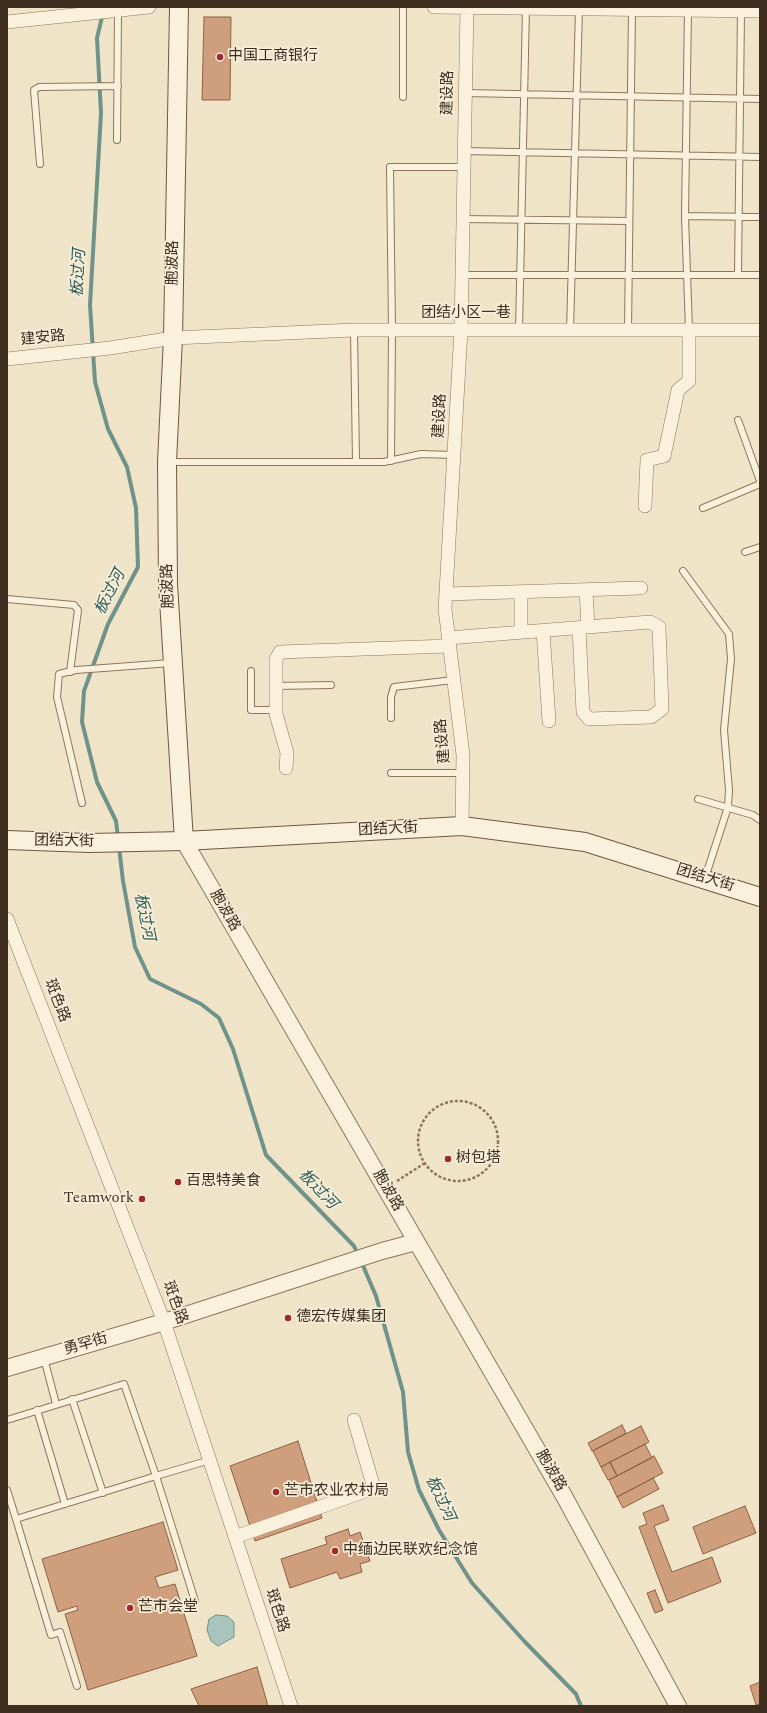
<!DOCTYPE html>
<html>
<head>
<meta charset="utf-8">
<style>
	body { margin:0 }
	#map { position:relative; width:767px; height:1713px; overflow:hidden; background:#f0e4c8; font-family:Spectral,serif }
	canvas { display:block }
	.frame { position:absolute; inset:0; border:8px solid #3d2e20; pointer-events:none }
</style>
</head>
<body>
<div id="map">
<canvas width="767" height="1713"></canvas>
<div class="frame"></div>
</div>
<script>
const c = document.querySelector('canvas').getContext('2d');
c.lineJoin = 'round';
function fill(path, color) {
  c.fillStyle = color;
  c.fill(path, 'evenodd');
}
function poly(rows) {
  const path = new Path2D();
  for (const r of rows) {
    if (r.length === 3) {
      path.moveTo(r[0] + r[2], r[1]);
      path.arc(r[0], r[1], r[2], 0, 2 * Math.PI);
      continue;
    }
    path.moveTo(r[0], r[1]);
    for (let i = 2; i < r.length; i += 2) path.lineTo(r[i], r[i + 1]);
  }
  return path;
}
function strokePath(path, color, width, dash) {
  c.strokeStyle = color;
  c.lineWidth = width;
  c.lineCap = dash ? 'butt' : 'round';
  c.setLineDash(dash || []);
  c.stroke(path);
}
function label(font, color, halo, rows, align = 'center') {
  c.font = font + ' Spectral,"Noto Sans SC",serif';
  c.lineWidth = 3.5;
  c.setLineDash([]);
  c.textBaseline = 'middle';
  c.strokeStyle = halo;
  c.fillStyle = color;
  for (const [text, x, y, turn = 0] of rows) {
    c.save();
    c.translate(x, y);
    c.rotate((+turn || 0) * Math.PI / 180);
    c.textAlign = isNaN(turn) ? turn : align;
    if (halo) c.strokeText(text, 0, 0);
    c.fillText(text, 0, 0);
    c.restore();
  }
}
const water = poly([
	[216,1615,227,1616,234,1622,234,1637,218,1646,211,1641,207,1630,209,1619,216,1615]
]);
fill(water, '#a9c4bc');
strokePath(water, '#6f938a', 1);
strokePath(poly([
	[103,13,97,38,101,113,90,305,95,382,108,429,127,467,136,508,138,567,108,624,84,691,82,722,97,782,116,821,118,838],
	[119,847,123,881,135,947,150,979,201,1004,219,1018,233,1049,266,1155,354,1246,358,1255],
	[361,1261,376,1296,403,1392,408,1452,419,1490,439,1530,472,1583,525,1642,576,1694,581,1706]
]), '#6f938a', 4);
const building = poly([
	[204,17,231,17,230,100,202,100,204,17],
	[622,1425,626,1433,592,1451,588,1443,622,1425],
	[641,1426,649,1442,601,1467,593,1451,641,1426],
	[298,1441,322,1518,255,1541,230,1466,298,1441],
	[645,1444,652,1458,617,1476,610,1462,645,1444],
	[654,1456,663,1473,617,1497,609,1480,654,1456],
	[610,1462,617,1476,608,1480,601,1467,610,1462],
	[653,1478,659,1489,623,1508,617,1497,653,1478],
	[663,1505,669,1520,654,1526,672,1572,712,1557,721,1582,668,1603,639,1527,647,1524,643,1513,663,1505],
	[745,1506,756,1533,703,1554,693,1527,745,1506],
	[163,1522,178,1570,155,1577,159,1588,175,1584,197,1656,88,1690,65,1614,78,1610,77,1606,58,1612,42,1559,163,1522],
	[348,1529,350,1536,360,1532,370,1561,360,1564,362,1572,340,1579,337,1572,290,1588,281,1559,327,1544,325,1537,348,1529],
	[655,1590,663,1610,655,1613,647,1593,655,1590],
	[257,1667,268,1706,199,1706,191,1689,257,1667],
	[760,1682,760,1704,756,1705,750,1686,760,1682]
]);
fill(building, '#cf9f7d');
strokePath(building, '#8d5f41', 1);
const service = poly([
	[403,7,403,97],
	[688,9,685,216,689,330],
	[465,93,760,99],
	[117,140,118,11],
	[464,151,760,157],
	[40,164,34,90,39,87,118,86],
	[685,216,760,217],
	[463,219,629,221],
	[462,275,760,275],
	[738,275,741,11],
	[354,330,356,462],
	[519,330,526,8],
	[570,330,579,9],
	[628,330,632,9],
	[738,420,760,481],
	[391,461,392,330,390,167,464,167],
	[169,462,384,462,421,454,454,455],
	[703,508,760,484],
	[745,552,760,547],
	[683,571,729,634,731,659,724,730,729,790,728,807,705,878],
	[7,599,74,605,78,610,70,672],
	[251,671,251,710,276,710],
	[276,686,331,685],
	[391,718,391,697,394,687,453,680],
	[391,773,463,773],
	[698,799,753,815,760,820],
	[82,803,57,697,59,674,76,670,171,663],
	[44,1358,56,1404],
	[72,1399,103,1493],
	[37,1410,65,1504],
	[7,1420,124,1384,156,1476,16,1519,7,1490],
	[16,1519,51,1635,60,1632,77,1686],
	[195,1601,156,1476,210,1460]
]);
const minor = poly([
	[434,7,760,11],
	[7,22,149,7],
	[7,359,110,348,173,338,354,330,760,330],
	[645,506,647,460,664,456,678,390,689,381,689,330],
	[586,590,588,627],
	[521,592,521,632],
	[446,594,641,588],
	[543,630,549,721],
	[448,638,650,622,659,627,662,709,651,717,589,719,583,712,579,628],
	[286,768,287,753,276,714,276,659,280,652,449,646],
	[462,826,463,755,445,609,461,330,467,7],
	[7,919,164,1322,291,1706],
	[235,1537,374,1488,354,1420]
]);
const tertiary = poly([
	[184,841,564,1496,678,1706],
	[7,1368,164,1322,382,1251,416,1242]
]);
const secondary = poly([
	[179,7,173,338,167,462,168,584,184,841],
	[7,840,89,843,184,841,462,826,585,842,760,897]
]);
strokePath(service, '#8d765c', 8);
strokePath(minor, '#8d765c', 14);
strokePath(tertiary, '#8d765c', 18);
strokePath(secondary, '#6f573f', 20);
strokePath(poly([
	[458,1141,40],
	[397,1181,425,1163]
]), '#8d765c', 2.5, [3, 2]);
strokePath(service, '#faf1dc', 6);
strokePath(minor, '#faf1dc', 13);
strokePath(tertiary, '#faf1dc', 16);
strokePath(secondary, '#faf1dc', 18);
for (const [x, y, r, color] of [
	[220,57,4,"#9e2a2b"],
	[448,1159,4,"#9e2a2b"],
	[178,1182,4,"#9e2a2b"],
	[142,1199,4,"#9e2a2b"],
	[288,1318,4,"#9e2a2b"],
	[276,1492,4,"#9e2a2b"],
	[335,1551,4,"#9e2a2b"],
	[130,1608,4,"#9e2a2b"]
]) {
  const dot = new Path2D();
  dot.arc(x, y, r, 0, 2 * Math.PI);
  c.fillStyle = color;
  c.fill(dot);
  strokePath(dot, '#f7eed8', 1.5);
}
label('15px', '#3d2e20', '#f7eed8', [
	["中国工商银行",228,57],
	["树包塔",456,1159],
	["百思特美食",186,1182],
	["Teamwork",134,1199,"right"],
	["德宏传媒集团",296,1318],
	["芒市农业农村局",284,1492],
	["中缅边民联欢纪念馆",343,1551],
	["芒市会堂",138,1608]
], 'left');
label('15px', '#3d2e20', '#f7eed8', [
	["建设路",449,93,-89],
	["胞波路",174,263,-89],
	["团结小区一巷",466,314],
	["建安路",43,339,-6],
	["建设路",441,416,-87],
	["胞波路",169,586,-92],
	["建设路",444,741,-95],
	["团结大街",388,830,-3],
	["团结大街",64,842,1],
	["团结大街",705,879,17],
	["胞波路",224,911,60],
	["斑色路",56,1001,69],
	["胞波路",387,1191,60],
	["斑色路",174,1303,70],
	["勇罕街",86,1345,-16],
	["胞波路",550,1471,60],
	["斑色路",276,1611,72]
]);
label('italic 16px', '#2f5d5a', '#f7eed8', [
	["板过河",80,273,-87],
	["板过河",111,593,-63],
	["板过河",143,917,78],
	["板过河",317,1190,46],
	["板过河",439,1499,65]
]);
</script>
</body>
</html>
